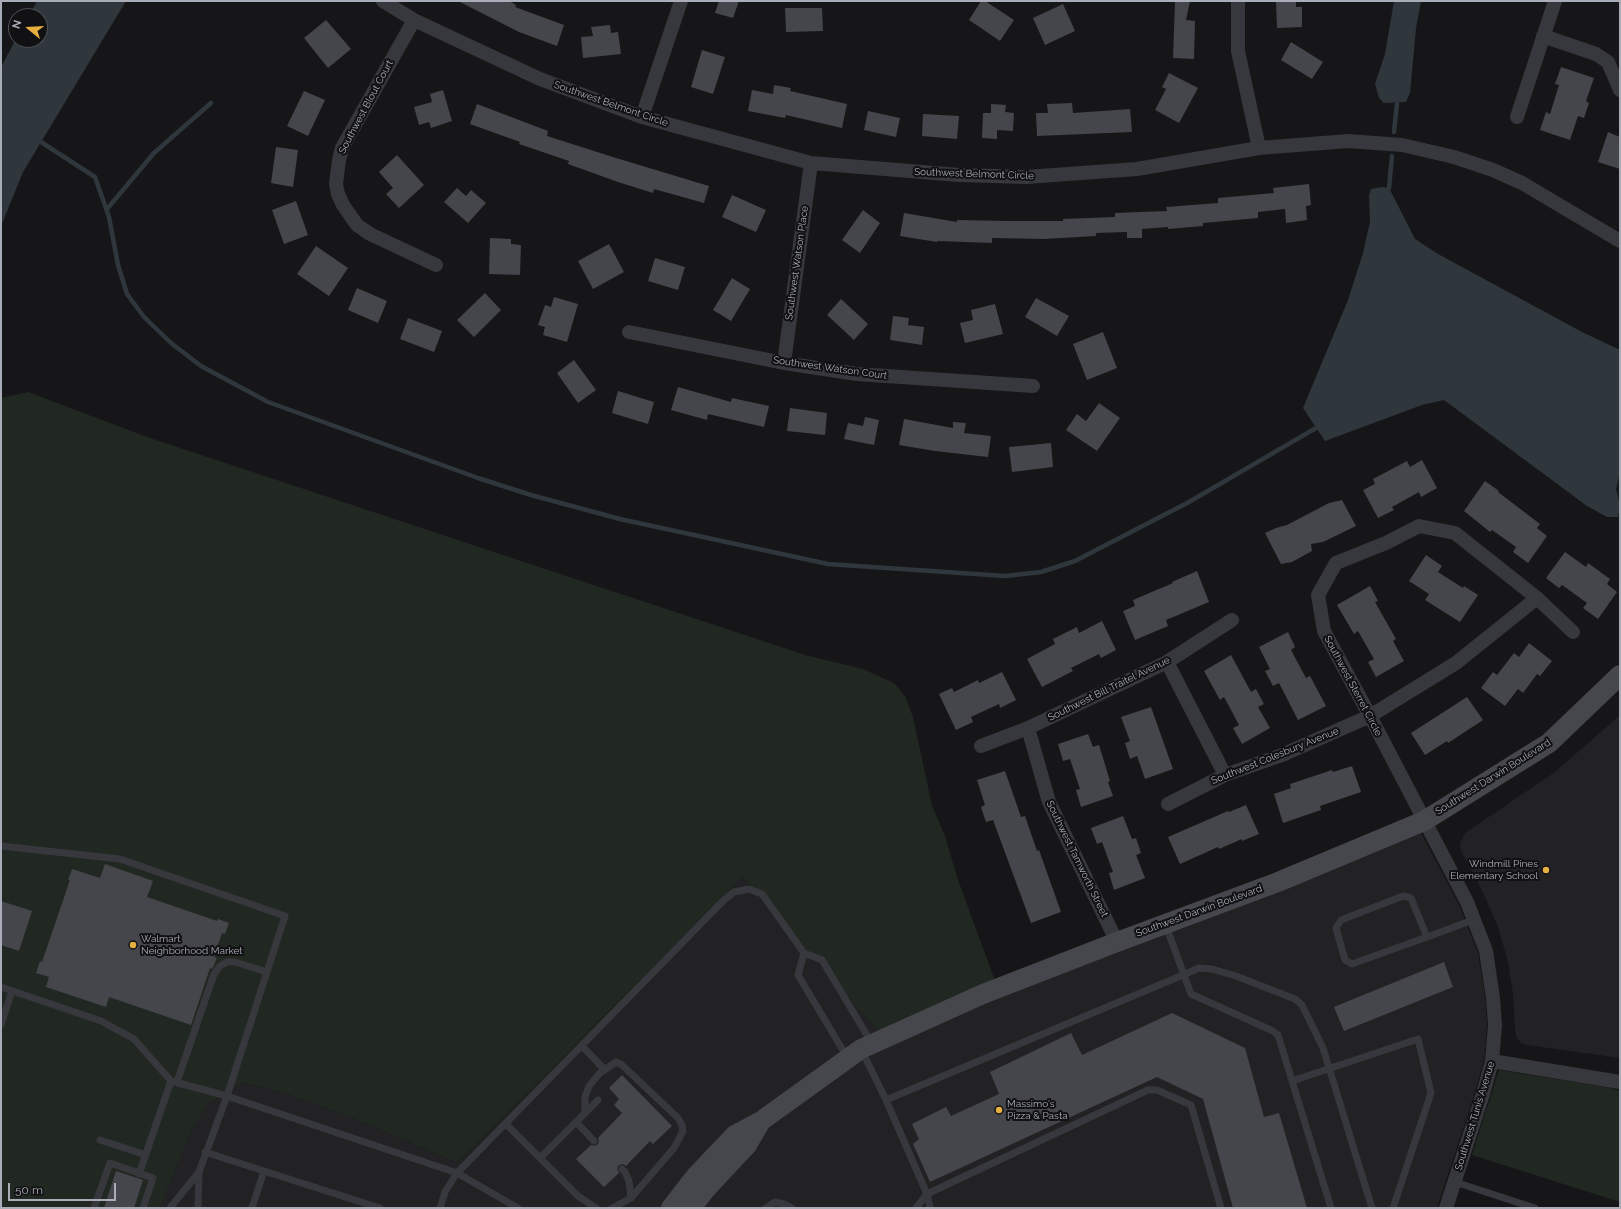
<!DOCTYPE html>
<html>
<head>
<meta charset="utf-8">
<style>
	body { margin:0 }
	#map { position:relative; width:1621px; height:1209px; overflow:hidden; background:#161618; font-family:Raleway,sans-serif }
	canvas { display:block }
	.frame { position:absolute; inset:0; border:2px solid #a9adb7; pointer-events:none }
	.north { position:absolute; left:8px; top:8px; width:40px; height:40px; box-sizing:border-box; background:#111113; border:1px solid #4e4f55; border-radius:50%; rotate:288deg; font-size:11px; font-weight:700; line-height:16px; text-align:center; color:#a9adb7 }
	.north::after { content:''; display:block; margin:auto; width:14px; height:18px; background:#e6b041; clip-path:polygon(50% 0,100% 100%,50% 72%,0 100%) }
	.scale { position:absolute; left:8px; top:1183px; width:108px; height:18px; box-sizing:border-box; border:2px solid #a9adb7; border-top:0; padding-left:5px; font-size:12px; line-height:14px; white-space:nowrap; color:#a9adb7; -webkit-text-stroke:3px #111113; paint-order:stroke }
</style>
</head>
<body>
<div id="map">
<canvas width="1621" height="1209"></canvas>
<div class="frame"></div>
<div class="north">N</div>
<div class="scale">50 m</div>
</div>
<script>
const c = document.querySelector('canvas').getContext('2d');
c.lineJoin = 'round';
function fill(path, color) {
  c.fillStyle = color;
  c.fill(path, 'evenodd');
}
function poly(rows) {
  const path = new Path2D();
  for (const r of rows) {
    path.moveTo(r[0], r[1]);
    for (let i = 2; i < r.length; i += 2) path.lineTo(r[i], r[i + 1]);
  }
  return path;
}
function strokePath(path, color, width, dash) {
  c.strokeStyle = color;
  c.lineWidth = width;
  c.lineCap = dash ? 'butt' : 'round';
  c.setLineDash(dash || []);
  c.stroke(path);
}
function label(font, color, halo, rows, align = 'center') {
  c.font = font + ' Raleway,sans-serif';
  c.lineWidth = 4;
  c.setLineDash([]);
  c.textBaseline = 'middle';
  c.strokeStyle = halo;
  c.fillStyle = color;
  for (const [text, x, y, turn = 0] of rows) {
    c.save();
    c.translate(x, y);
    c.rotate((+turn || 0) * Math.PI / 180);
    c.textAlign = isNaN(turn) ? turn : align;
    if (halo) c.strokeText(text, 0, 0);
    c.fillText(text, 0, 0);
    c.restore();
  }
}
fill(poly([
	[1620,715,1620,1058,1527,1045,1520,1042,1516,1036,1515,1028,1513,994,1508,962,1498,927,1482,890,1461,851,1460,844,1465,833,1555,772],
	[1420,831,1459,905,1478,953,1485,998,1487,1024,1484,1060,1475,1092,1437,1208,701,1208,767,1127,866,1055,987,1001],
	[743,877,879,1032,760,1112,757,1111,755,1115,689,1171,660,1208,160,1208,191,1131,209,1103,225,1093,244,1083,282,1092,360,1121,457,1163]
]), '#222225');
fill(poly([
	[28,392,147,437,805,655,863,669,894,683,905,696,913,717,932,806,945,836,957,877,995,981,879,1032,743,877,457,1163,360,1121,282,1092,244,1083,225,1093,209,1103,191,1131,160,1208,1,1208,1,398],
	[1499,1070,1611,1088,1620,1091,1620,1202,1472,1155]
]), '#212822');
fill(poly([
	[37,1,126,1,23,172,1,226,1,67,16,39,40,40,40,16,29,16],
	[1394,1,1421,1,1416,28,1410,93,1406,102,1384,103,1379,98,1375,84,1385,54],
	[1382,187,1389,188,1415,239,1438,254,1582,332,1620,350,1620,473,1616,489,1620,506,1618,517,1607,517,1587,506,1444,400,1422,405,1325,441,1303,408,1348,300,1363,253,1370,222,1369,195,1371,189]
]), '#2f373d');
strokePath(poly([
	[1394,132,1397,103],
	[41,142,95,177,109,217,118,265,127,294,144,317,171,343,201,366,268,402,478,478,531,495,620,519,828,564,1005,576,1041,572,1075,561,1189,502,1316,428],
	[1389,188,1392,156],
	[107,209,154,153,211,103]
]), '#2f373d', 4.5);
fill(poly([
	[458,1,509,1,516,5,515,7,564,25,557,46,519,32],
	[719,1,739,1,733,18,715,13],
	[981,1,985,1,1014,20,1000,41,969,20],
	[1175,1,1190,1,1186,20,1195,21,1194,59,1173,58],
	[1276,1,1296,1,1296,7,1302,7,1302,27,1277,28],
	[1063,4,1075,31,1045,45,1033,18],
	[785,8,822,8,823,31,786,32],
	[326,20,351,49,328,68,304,38],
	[610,25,611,33,618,32,621,54,583,58,581,37,593,36,591,27],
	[1291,42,1323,62,1312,79,1281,60],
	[702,50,725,57,713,94,691,87],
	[1561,67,1594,78,1586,101,1589,103,1584,118,1578,116,1570,140,1540,130,1546,112,1550,114,1559,85,1555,84],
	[1169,73,1198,88,1179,123,1155,110,1166,89,1162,87],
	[774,85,791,88,790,91,847,104,842,128,786,115,785,118,748,111,752,90,773,94],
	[443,90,452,121,431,128,429,122,419,125,414,107,432,102,430,94],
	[304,91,325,100,308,136,287,126],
	[1072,103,1073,113,1130,109,1132,132,1037,136,1036,113,1048,113,1047,104],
	[477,104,548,131,547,136,616,158,709,186,704,203,654,189,653,193,618,182,568,164,569,161,519,144,520,142,470,124],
	[991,104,1006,105,1005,112,1014,113,1013,131,997,130,997,139,982,138,983,113,991,113],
	[868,111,900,118,896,137,864,130],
	[923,114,959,116,957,139,922,136],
	[1608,132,1620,137,1620,169,1598,162],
	[276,147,298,150,293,187,271,183],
	[397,155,424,185,399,208,386,194,393,188,379,172],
	[1309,184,1311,205,1306,206,1307,220,1286,223,1285,209,1258,212,1258,218,1203,223,1203,226,1168,229,1168,227,1142,229,1142,238,1127,238,1127,232,1096,233,1096,236,1044,239,992,238,992,243,938,241,937,242,900,236,904,213,957,222,957,220,1009,221,1063,221,1063,219,1115,217,1115,213,1167,211,1166,207,1218,203,1218,198,1274,193,1273,188],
	[457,188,466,196,471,190,486,203,468,223,444,202],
	[732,195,766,210,756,232,722,217],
	[296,201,308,235,284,244,272,210],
	[863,210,880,223,860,253,842,240],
	[490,238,511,239,511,244,521,245,520,275,489,274],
	[609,244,624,272,593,289,578,261],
	[316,246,348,268,329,296,297,274],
	[655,258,685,267,678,290,648,281],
	[732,278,750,289,731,321,713,310],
	[357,288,387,301,378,323,348,310],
	[485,293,501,310,474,337,457,320],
	[554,297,578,304,567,342,543,335,545,327,538,325,545,305,551,307],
	[1036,298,1069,316,1057,336,1025,317],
	[841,299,868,324,854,340,827,315],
	[995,304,1003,334,965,343,960,323,973,320,971,310],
	[893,316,909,318,908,325,924,327,922,345,890,340],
	[408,318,442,331,434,352,400,339],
	[1103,332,1117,368,1087,380,1073,344],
	[574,360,596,390,578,403,557,373],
	[678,387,731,402,732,398,769,406,764,427,708,414,707,420,671,410],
	[618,391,654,402,648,424,612,413],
	[1099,403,1120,418,1097,451,1066,430,1077,414,1086,421],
	[790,408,827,413,825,435,787,431],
	[865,417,879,420,874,445,844,439,848,423,863,426],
	[904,419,953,428,953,422,966,423,964,433,991,436,988,457,935,451,899,445],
	[1051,443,1053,467,1012,472,1009,447],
	[1422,460,1437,488,1421,497,1419,492,1392,507,1394,510,1378,518,1363,490,1375,484,1373,479,1407,461,1410,467],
	[1485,481,1499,491,1498,492,1540,524,1537,528,1547,536,1528,563,1513,552,1516,547,1492,530,1490,532,1464,511],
	[1342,500,1356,526,1323,542,1311,544,1312,551,1292,562,1281,564,1265,533,1276,528,1287,525,1329,503],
	[1565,552,1586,567,1588,563,1610,579,1607,584,1617,592,1598,619,1583,608,1587,603,1562,585,1559,588,1546,578],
	[1426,555,1442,566,1438,572,1463,588,1464,586,1478,595,1460,622,1425,600,1429,594,1409,581],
	[1197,571,1209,602,1166,620,1168,626,1135,640,1123,611,1135,606,1133,600,1173,583,1172,582],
	[1370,586,1378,601,1375,602,1396,639,1393,641,1404,661,1376,677,1368,662,1374,659,1358,631,1354,634,1337,605],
	[1102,621,1116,650,1101,658,1099,654,1071,668,1073,671,1042,687,1027,659,1055,644,1053,639,1077,627,1079,633],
	[1288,632,1295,647,1291,650,1306,678,1310,676,1326,706,1298,720,1279,683,1273,686,1265,671,1270,669,1259,647],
	[1529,643,1552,661,1540,676,1537,674,1523,693,1518,689,1505,706,1481,688,1493,672,1497,675,1514,653,1519,657],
	[1231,655,1251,692,1256,689,1264,704,1258,707,1270,728,1242,744,1233,728,1239,725,1224,697,1220,700,1204,671],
	[1002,672,1016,700,1000,708,999,704,971,717,973,722,956,730,939,694,952,688,954,692,978,680,979,683],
	[1467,697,1483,720,1448,743,1447,741,1425,755,1411,733],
	[1151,707,1173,769,1145,779,1137,756,1130,759,1125,743,1130,741,1121,717],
	[1088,734,1093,747,1099,745,1110,781,1108,782,1113,796,1081,807,1076,790,1080,789,1070,759,1063,761,1058,744],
	[1352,766,1361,792,1320,806,1321,810,1283,823,1274,794,1291,788,1290,784,1332,770,1333,772],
	[1005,771,1021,817,1025,816,1037,851,1039,850,1061,912,1031,923,993,820,986,822,981,807,985,805,977,780],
	[1246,805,1259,834,1242,841,1242,839,1219,849,1218,847,1180,864,1168,837,1228,811,1229,812],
	[1123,816,1132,839,1136,838,1141,853,1136,855,1145,878,1114,890,1109,873,1113,872,1102,842,1097,844,1091,828],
	[105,864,153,881,147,897,217,921,218,919,229,923,225,934,222,933,214,957,217,958,214,965,212,969,210,968,191,1025,109,997,106,1007,46,987,49,977,36,973,40,961,42,962,70,880,68,880,72,869,100,878],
	[1,901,32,911,19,951,1,945],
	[1444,962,1453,987,1344,1031,1334,1007],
	[1172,1013,1245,1048,1264,1117,1279,1113,1307,1208,1233,1208,1203,1099,1157,1077,930,1182,913,1144,919,1139,912,1124,946,1107,951,1116,999,1094,990,1072,1071,1033,1082,1055],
	[622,1075,672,1126,653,1144,650,1141,626,1166,623,1164,619,1165,617,1168,619,1173,604,1187,576,1159,591,1145,595,1146,598,1144,599,1140,598,1138,622,1113,614,1105,619,1099,609,1088],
	[116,1171,143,1180,134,1208,104,1208]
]), '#45464b');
strokePath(poly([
	[1,846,120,859,285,916,227,1096,171,1081,134,1039,101,1021,1,987],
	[1166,926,1191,994,1273,1031,1278,1035,1331,1208],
	[1427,937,1411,898,1403,896,1341,920,1336,928,1345,960,1352,964,1427,937,1473,920],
	[804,953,798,975,847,1057],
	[1,1025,12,991],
	[582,1046,604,1069],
	[862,1051,886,1100,927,1194,930,1208],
	[1292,1081,1418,1039,1431,1093,1393,1208],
	[177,1082,214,974,220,966,227,962,235,962,267,972],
	[886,1100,1183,975,1199,968,1212,969,1236,976,1295,999,1302,1005,1323,1048,1372,1208],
	[585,1113,585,1097,589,1086,600,1073,616,1062,622,1065,678,1118,682,1125,683,1131,674,1148,631,1198,612,1208],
	[576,1122,594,1141],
	[506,1124,578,1196,596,1208],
	[100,1140,146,1155],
	[205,1152,264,1171],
	[540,1158,598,1100],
	[622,1169,625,1172,629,1181,631,1198],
	[139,1174,171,1081],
	[1455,1182,1535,1208],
	[94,1208,110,1163,153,1178,143,1208],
	[170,1208,199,1172],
	[198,1208,199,1172,227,1096,457,1173,518,1208],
	[252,1208,264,1171,380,1208],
	[440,1208,445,1192,457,1173,723,901,734,892,749,889,762,894,804,953,822,960,871,1042],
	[766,1208,775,1202,784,1204,792,1208],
	[916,1208,927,1194,1148,1090,1157,1090,1191,1105,1221,1208]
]), '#37383d', 7);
strokePath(poly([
	[383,1,414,20,540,79,642,117,811,163,959,175,1026,177,1137,169,1259,148,1348,141,1402,145,1454,157,1493,170,1522,183,1620,241],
	[1238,1,1238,51,1259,148],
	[414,20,342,148,339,160,336,184,338,194,343,205,357,225,370,234,436,265],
	[1543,36,1596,54,1608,62,1620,90],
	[642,117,681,1],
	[1517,117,1555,1],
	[629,332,784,363,857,374,1033,386],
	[784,363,811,163],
	[1167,662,1225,775],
	[1028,728,1049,802,1117,942],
	[981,746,1028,728,1167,662,1232,620],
	[1168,804,1225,775,1282,755,1370,716,1456,663,1537,598],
	[1492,1061,1620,1082],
	[1446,1208,1483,1094,1492,1061,1495,1025,1493,998,1486,951,1467,902,1370,716,1324,631,1318,595,1336,563,1386,543,1419,526,1455,533,1537,598,1573,632]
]), '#37383d', 14);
strokePath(poly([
	[671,1208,696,1176,735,1135,761,1121,861,1049,983,994,1117,942,1278,882,1424,821,1549,743,1620,675],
	[691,1208,705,1190,747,1145,761,1121]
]), '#46474d', 20);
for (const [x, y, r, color] of [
	[1546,870,4,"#e6b041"],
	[133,945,4,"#e6b041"],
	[999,1110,4,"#e6b041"]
]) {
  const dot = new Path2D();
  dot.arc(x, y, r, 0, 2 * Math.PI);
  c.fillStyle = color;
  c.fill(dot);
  strokePath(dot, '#111113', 1.5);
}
label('10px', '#a9adb7', '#111113', [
	["Southwest Belmont Circle",611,104,19],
	["Southwest Blout Court",366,107,-62],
	["Southwest Belmont Circle",974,174,2],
	["Southwest Watson Place",797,263,-82],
	["Southwest Watson Court",830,368,8],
	["Southwest Sterret Circle",1353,686,62],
	["Southwest Bill Traitel Avenue",1109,689,-26],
	["Southwest Colesbury Avenue",1275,756,-22],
	["Southwest Darwin Boulevard",1493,777,-32],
	["Southwest Tamworth Street",1077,859,64],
	["Southwest Darwin Boulevard",1199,911,-20],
	["Southwest Tunis Avenue",1475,1116,-73]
]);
label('10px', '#a9adb7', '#111113', [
	["Windmill Pines",1538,864,"right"],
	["Elementary School",1538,876,"right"],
	["Walmart",141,939],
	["Neighborhood Market",141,951],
	["Massimo's",1007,1104],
	["Pizza & Pasta",1007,1116]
], 'left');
</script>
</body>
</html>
